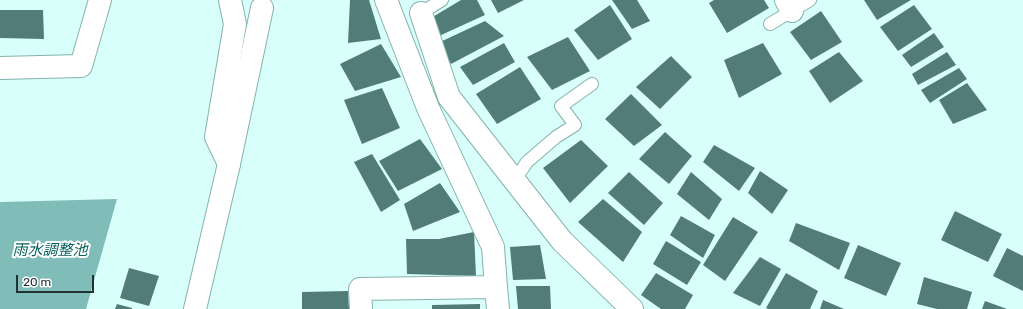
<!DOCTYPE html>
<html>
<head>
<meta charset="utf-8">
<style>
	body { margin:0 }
	#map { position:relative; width:1023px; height:309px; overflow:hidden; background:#d9fffb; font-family:Rubik,sans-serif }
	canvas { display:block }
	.scale { position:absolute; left:16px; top:275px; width:78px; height:18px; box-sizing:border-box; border:2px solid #203231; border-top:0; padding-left:5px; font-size:12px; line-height:14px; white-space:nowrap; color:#203231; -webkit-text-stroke:3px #fff; paint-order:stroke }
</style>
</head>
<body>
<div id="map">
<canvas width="1023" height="309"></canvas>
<div class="scale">20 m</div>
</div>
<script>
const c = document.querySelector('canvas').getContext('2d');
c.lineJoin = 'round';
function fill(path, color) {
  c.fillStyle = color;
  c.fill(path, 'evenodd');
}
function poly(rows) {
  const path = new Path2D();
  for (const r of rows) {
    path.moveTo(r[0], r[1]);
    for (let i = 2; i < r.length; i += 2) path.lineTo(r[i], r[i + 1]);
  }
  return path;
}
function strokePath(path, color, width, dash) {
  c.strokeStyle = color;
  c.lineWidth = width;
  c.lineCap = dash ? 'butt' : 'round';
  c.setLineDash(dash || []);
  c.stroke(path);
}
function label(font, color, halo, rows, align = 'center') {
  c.font = font + ' Rubik,"Noto Sans JP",sans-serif';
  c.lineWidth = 4;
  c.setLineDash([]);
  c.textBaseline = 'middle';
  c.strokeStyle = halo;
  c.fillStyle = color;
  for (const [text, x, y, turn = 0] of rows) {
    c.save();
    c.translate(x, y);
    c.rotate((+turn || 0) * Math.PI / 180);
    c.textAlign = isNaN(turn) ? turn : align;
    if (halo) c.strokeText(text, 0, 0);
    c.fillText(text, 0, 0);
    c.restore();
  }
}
fill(poly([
	[117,199,86,309,0,309,0,202]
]), '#80bdb8');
fill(poly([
	[350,0,369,0,381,39,348,43],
	[461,0,477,0,485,15,439,36,431,18],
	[491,0,524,0,498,13],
	[612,0,637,0,650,21,632,29],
	[714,0,764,0,769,8,727,33,709,3],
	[864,0,911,0,877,20],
	[610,5,632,39,598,60,574,30],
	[914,5,932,29,898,51,880,27],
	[0,10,43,10,44,39,0,38],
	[821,11,842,42,811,60,790,32],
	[485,21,504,36,451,64,438,43],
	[934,33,944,47,911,67,902,55],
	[568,37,590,71,552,90,527,57],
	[504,43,515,62,473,85,460,67],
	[763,43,782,74,739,98,724,60],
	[381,44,401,77,355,91,340,64],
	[839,52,863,81,830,103,809,71],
	[947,52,956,65,918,85,912,74],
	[671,56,692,77,660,109,636,87],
	[520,67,541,99,497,124,476,94],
	[959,68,967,79,930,103,921,90],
	[967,83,987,110,953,124,939,100],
	[382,88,400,128,362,144,344,100],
	[631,94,662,125,634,146,605,119],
	[665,132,692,156,669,184,639,159],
	[420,139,442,169,398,191,379,161],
	[581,140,608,166,570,203,543,168],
	[714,145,755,168,739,191,703,162],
	[372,154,400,200,381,212,354,162],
	[760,171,788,190,772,214,748,193],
	[629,172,663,203,644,225,608,193],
	[691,172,722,199,709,220,677,194],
	[440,183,460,212,413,231,404,204],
	[603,199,642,232,623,262,578,222],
	[955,211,1002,234,988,262,941,240],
	[681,216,715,235,703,258,670,235],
	[733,217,758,232,725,281,703,265],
	[796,223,850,243,839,270,789,241],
	[474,232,476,276,407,274,406,239,439,239],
	[666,241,701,262,687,285,653,264],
	[540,245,546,279,513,280,510,247],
	[858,245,901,263,886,296,844,278],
	[1007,248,1023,256,1023,291,993,276],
	[760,257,781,269,760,306,733,293],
	[129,268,159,276,149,306,120,298],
	[656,273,693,295,685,309,661,309,641,295],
	[786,273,818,291,810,309,768,309,766,308],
	[924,277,972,292,967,309,937,309,917,304],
	[516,286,550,286,551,309,518,309],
	[348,291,349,309,302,309,302,292],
	[823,300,844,309,820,309],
	[985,301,1007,309,982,309],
	[117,304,132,308,132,309,115,309],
	[480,304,480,309,432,309,432,305]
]), '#517c78');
const service = poly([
	[421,13,442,0],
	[770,24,810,0],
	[514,181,527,162,556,137,575,125,561,106,592,84]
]);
const minor = poly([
	[386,0,428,108,493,247,496,287],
	[786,0,792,11],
	[421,13,449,97,562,241,632,309],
	[0,68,81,66,100,0],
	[229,164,216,137,235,24,230,0],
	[361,309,360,289,496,287,498,309]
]);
const tertiary = poly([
	[195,309,229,164,262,8]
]);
strokePath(service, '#85b2ae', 14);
strokePath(minor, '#85b2ae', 24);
strokePath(tertiary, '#85b2ae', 24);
strokePath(service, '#fff', 12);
strokePath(minor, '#fff', 22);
strokePath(tertiary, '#fff', 22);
label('italic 15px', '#07615c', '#fff', [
	["雨水調整池",50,251]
]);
</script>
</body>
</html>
